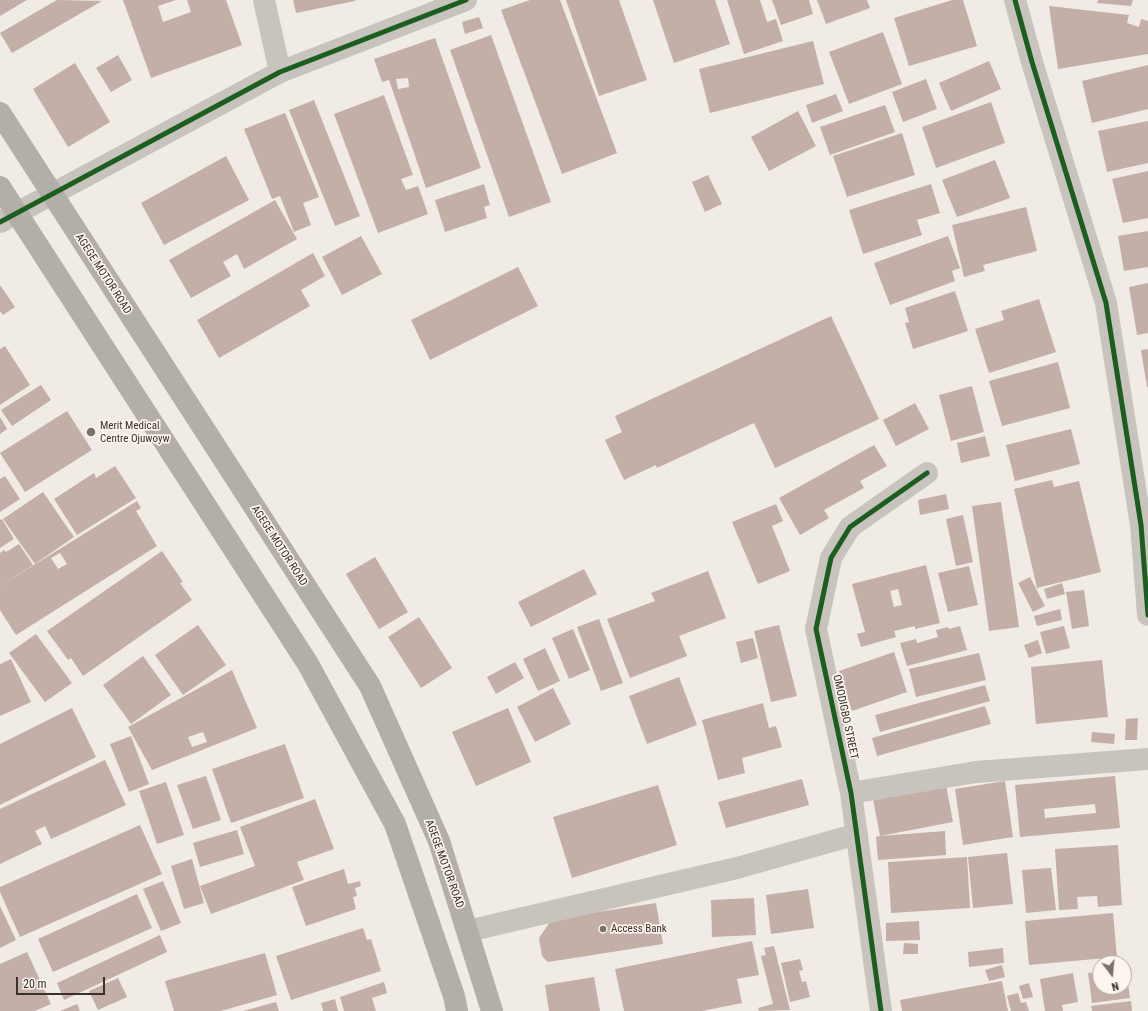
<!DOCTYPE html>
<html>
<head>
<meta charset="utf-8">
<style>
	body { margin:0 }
	#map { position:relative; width:1148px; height:1011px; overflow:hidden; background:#f0ebe5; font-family:"Roboto Condensed",sans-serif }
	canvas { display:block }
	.north { position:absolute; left:1092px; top:955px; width:40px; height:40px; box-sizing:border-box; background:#fbf5ee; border:1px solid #aea6a0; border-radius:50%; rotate:164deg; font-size:11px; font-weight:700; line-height:16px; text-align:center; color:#3b302b }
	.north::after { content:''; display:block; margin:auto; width:14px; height:18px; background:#7a716c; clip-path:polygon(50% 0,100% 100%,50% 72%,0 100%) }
	.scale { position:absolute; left:16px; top:977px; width:89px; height:18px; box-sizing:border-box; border:2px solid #3b302b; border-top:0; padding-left:5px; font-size:12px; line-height:14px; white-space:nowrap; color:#3b302b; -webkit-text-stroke:3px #fbf5ee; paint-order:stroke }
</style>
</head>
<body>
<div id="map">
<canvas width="1148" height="1011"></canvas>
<div class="north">N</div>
<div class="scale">20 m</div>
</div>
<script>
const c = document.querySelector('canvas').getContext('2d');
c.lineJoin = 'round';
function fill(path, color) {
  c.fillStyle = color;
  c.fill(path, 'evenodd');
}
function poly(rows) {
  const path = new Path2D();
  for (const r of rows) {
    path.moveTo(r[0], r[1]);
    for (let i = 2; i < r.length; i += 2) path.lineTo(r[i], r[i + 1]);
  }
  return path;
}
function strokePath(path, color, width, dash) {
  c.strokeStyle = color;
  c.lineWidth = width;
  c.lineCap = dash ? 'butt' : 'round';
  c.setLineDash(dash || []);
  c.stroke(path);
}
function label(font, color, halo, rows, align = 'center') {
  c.font = font + ' "Roboto Condensed",sans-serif';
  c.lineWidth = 3.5;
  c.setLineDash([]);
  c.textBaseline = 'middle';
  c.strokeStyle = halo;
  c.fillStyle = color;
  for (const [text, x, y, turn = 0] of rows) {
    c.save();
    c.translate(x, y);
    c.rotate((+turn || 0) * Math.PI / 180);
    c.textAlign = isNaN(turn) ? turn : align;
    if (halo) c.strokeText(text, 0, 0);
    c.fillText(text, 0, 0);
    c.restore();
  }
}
fill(poly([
	[0,0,27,0,0,16],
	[57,0,102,1,12,53,0,33],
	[123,0,176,0,158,6,163,22,191,12,187,0,226,0,242,45,151,78],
	[293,0,355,0,355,1,296,13],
	[530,0,560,0,617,153,562,174,501,10],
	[566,0,619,0,647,80,599,96],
	[653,0,715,0,730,44,674,63],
	[727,0,760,0,767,22,776,19,783,41,744,54],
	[772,0,809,0,813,14,781,25],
	[817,0,867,0,870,8,826,24],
	[952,0,963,0,977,46,909,66,894,18],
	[1098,0,1133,0,1131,6,1097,3],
	[1049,6,1129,15,1127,23,1139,27,1141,19,1148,21,1148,54,1058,69],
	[479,17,483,28,465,34,462,22],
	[883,32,902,84,849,104,829,52],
	[491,35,551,202,509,217,450,50],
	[435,38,481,168,426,188,389,80,382,82,374,59],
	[408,78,409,87,398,89,396,79],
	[813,41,824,84,710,113,699,69],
	[118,55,132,80,111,92,96,68],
	[989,61,1001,89,951,111,939,83],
	[75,63,110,122,68,147,33,89],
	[1148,65,1148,109,1092,123,1082,81],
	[926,79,937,109,903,122,892,92],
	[836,94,843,111,812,123,806,105],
	[384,95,413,175,401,179,406,190,418,186,428,214,378,233,334,114],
	[314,100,360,216,335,226,289,110],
	[991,102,1005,143,936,168,922,127],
	[885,105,895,132,830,155,820,127],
	[798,111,816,146,769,171,751,137],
	[285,113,319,197,303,203,311,225,294,232,280,196,272,199,244,129],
	[1148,121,1148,163,1107,172,1098,131],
	[902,133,915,175,847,197,833,156],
	[226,156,249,200,164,245,141,203],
	[995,160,1010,198,957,217,942,180],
	[1148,171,1148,218,1123,223,1112,179],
	[708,175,722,204,705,212,692,182],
	[484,184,490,205,484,207,487,218,445,232,435,200],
	[931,184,940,213,917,220,922,235,863,254,849,210],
	[275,200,297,239,244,269,237,254,223,262,231,276,191,298,169,260],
	[1026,207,1037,251,983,265,985,271,964,277,952,225],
	[1148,231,1148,267,1124,271,1118,236],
	[361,236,382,274,342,295,322,257],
	[948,236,960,268,952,271,955,281,890,305,874,263],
	[313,253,325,276,301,290,310,306,219,358,197,320],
	[518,267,538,306,430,360,411,320],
	[1148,283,1148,333,1137,335,1129,287],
	[0,285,15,307,3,315,0,311],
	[955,291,968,331,913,349,905,323,909,322,905,308],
	[1039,299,1056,352,989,373,975,329,1004,320,1001,311],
	[831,316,879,419,775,468,754,423,657,468,656,465,624,480,605,440,622,432,615,416],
	[5,346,30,385,0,405,0,349],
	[1148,349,1148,387,1147,387,1141,350],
	[1058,362,1070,408,1002,426,989,381],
	[41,385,51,400,12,426,1,410],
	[972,386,984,432,951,441,939,395],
	[915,403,929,429,896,446,883,420],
	[67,411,92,450,25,492,0,453],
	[0,417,7,429,0,434],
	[1071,429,1080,464,1015,481,1006,445],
	[985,436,990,456,961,463,957,443],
	[874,445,887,466,860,481,864,488,824,510,829,518,800,535,779,498],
	[115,466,136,498,77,535,54,499,94,473,96,478],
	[5,476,20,499,0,512,0,479],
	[1052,480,1054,487,1079,481,1101,572,1037,588,1014,489],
	[43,492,74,537,35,564,3,519],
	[946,494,949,509,920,515,918,500],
	[137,501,141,508,136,511,157,546,16,635,0,610,0,586],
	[60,553,67,564,58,569,51,558],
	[1001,502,1019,627,989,631,972,506],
	[776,504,783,521,772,526,790,571,758,584,732,522],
	[963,515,973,562,956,566,946,519],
	[2,519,14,539,0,548,0,520],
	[19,544,33,565,0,586,0,553,4,550,6,552],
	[162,551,183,582,180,583,192,600,83,676,71,658,68,660,47,631],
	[375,557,408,612,379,629,346,574],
	[926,565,940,623,915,629,915,626,894,631,896,637,861,647,857,634,865,632,852,584],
	[898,589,902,605,894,607,890,591],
	[969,566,978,605,948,612,938,573],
	[584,569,597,594,531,627,518,602],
	[708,571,726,618,679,636,687,656,630,678,607,619,655,601,651,593],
	[1030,577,1045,606,1033,612,1018,583],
	[1062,583,1065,594,1047,599,1044,589],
	[1084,590,1089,626,1072,629,1066,592],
	[1060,609,1062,620,1037,626,1034,616],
	[419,617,452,668,421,688,388,637],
	[599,619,623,683,601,691,577,627],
	[198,625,226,665,183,695,155,655],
	[779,625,797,696,771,702,754,631],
	[960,626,967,650,907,666,900,643,916,639,917,643,938,637,936,630,948,627,949,629],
	[1064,626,1070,648,1046,654,1040,632],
	[573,629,590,670,569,679,552,638],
	[36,634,72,683,45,702,9,653],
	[753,638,758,658,741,663,736,642],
	[1038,640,1042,653,1029,658,1024,645],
	[545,648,560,681,538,691,523,659],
	[894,652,907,692,852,711,839,671],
	[979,653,986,680,916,697,909,669],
	[143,656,171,695,131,724,103,685],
	[11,659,31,702,0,716,0,664],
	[1102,660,1108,717,1036,724,1031,667],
	[515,662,524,678,496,694,487,677],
	[232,670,257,728,152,770,128,727],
	[203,732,207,742,192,747,188,737],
	[679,677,697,725,647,744,629,696],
	[985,685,990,701,880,732,875,715],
	[553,688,571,724,535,742,517,707],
	[763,703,769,728,776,726,782,747,742,758,745,773,718,780,702,720],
	[985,706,991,724,877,756,872,738],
	[72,708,96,757,0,805,0,744],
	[508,708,531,762,476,786,452,732],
	[1138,718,1137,740,1125,740,1126,719],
	[1092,732,1115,734,1114,744,1091,742],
	[131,736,149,784,129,792,110,744],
	[285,744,304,798,231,823,212,769],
	[105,760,126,805,51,839,45,826,35,831,42,844,0,864,0,809],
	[206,776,221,820,193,829,177,785],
	[1115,776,1120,828,1020,837,1015,785],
	[1095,804,1096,813,1045,818,1044,809],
	[802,779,809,805,726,828,718,802],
	[945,780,953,822,880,836,945,831,946,855,878,860,876,837,880,836,872,794],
	[1005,781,1013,837,963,845,955,789],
	[166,782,184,835,157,844,139,791],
	[658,785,677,845,572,878,553,817],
	[315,799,334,849,297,862,304,880,211,914,200,886,255,866,240,827],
	[140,825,162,874,20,937,0,892,0,887],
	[237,830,244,854,200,867,193,843],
	[1118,845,1122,905,1098,907,1097,896,1077,897,1078,909,1059,910,1055,849],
	[1007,853,1013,904,973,908,968,857],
	[967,857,970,908,891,913,888,862],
	[192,859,204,903,184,909,171,866],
	[1051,868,1056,910,1026,913,1022,870],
	[344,869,348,884,360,881,361,886,355,888,357,896,353,897,356,909,306,926,292,887],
	[163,881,181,923,161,931,143,889],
	[808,889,814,928,771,934,766,895],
	[137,894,152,928,53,972,38,939],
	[754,898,756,935,712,937,711,900],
	[656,903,663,944,548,962,542,956,539,938,552,919],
	[0,906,16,940,0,948],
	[1113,913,1117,957,1029,965,1025,921],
	[919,921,920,940,886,941,886,923],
	[363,928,367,940,371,939,381,971,291,1000,276,956],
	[160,935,167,952,64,1000,57,983],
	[752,941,759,975,737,979,742,1003,702,1011,624,1011,615,969],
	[904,943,918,944,918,954,903,954],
	[774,946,790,1010,759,1011,758,1008,773,1004,761,956,766,955,764,948],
	[1003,948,1004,963,969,967,968,952],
	[27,952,51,1004,35,1011,0,1011,0,964],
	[265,953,277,995,221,1011,174,1011,165,981],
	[800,959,803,970,799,971,802,982,806,981,810,997,790,1002,781,963],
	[1002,965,1005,977,989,981,985,970],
	[1124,969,1126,969,1130,998,1092,1003,1088,973,1100,972,1100,987,1124,987],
	[1073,973,1078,1002,1062,1005,1063,1011,1045,1011,1040,979],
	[594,977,600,1011,549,1011,545,985],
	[118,978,127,997,98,1010,89,991],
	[1002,981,1008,1011,902,1011,900,1000],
	[384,982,387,993,372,998,376,1011,344,1011,340,997],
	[1029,983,1033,997,1023,999,1019,986],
	[1018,993,1021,1003,1026,1002,1029,1011,1011,1011,1007,996],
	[335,999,338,1011,323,1011,321,1003],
	[1131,1001,1132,1011,1092,1011,1091,1006],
	[276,1002,279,1011,243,1011],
	[77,1004,80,1011,60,1011]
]), '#c3afa7');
strokePath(poly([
	[264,0,280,72],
	[1015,0,1032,62,1106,303,1141,525,1148,615],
	[851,793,976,772,1148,759],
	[468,931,737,868,857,834],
	[881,1011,851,793,816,629,831,558,850,527,927,473]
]), '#c9c3be', 22);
strokePath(poly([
	[0,222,280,72,466,0]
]), '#c9c3be', 22);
strokePath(poly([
	[0,113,370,686,439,841,492,1011],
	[0,187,308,664,395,824,454,996,457,1011]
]), '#b4aea8', 22);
strokePath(poly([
	[1015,0,1032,62,1106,303,1141,525,1148,615],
	[0,222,280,72,466,0],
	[881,1011,851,793,816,629,831,558,850,527,927,473]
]), '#1b5e20', 5);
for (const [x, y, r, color] of [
	[91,432,5,"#7a716c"],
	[603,929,4,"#7a716c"]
]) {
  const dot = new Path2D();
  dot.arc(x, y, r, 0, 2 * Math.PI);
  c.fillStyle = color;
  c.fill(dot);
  strokePath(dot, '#fbf5ee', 1.5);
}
label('11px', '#3b302b', '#fbf5ee', [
	["AGEGE MOTOR ROAD",103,274,57],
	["AGEGE MOTOR ROAD",279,546,57],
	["OMODIGBO STREET",845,717,78],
	["AGEGE MOTOR ROAD",444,864,70]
]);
label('11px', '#3b302b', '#fbf5ee', [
	["Merit Medical",100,426],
	["Centre Ojuwoyw",100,439],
	["Access Bank",611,929]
], 'left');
</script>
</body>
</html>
